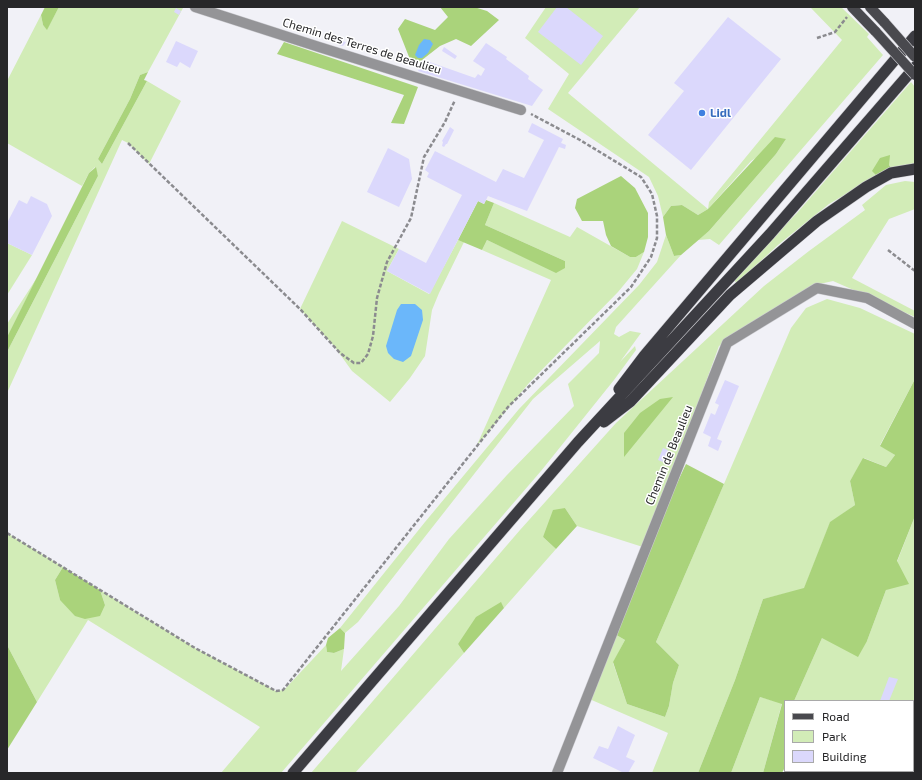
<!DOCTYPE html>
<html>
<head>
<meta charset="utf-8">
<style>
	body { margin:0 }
	#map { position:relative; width:922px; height:780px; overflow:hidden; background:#f1f1f7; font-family:"Exo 2",sans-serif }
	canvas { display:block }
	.frame { position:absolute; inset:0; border:8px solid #272729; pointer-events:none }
	.legend { position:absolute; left:784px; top:700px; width:130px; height:72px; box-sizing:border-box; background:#fff; border:1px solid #a9a9a9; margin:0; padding:5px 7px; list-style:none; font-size:12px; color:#272729 }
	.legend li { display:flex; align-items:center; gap:8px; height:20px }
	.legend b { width:20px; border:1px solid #a9a9a9 }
</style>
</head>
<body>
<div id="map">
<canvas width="922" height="780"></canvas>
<div class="frame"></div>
<ul class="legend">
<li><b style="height:5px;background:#49494e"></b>Road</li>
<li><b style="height:11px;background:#d2ecb7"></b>Park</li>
<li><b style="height:11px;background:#dbd8fc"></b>Building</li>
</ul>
</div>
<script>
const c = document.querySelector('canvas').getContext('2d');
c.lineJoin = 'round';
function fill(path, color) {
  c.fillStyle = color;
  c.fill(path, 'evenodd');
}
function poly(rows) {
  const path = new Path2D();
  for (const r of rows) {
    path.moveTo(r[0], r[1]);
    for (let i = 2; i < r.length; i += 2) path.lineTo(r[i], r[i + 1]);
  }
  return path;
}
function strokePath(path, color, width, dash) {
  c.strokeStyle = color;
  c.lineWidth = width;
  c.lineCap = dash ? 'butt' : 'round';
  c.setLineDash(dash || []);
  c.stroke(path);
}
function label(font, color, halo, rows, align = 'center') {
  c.font = font + ' "Exo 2",sans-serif';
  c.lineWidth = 3;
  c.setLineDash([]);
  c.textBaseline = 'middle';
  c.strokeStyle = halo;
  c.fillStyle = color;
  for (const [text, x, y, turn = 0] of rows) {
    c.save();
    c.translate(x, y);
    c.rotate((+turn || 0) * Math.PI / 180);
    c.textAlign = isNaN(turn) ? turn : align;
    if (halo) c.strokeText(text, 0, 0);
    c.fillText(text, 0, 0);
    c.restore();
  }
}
fill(poly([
	[59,7,178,7,183,8,148,72,140,75,130,99,98,159,102,164,147,81,181,101,149,164,128,143,122,140,7,393,7,352,98,176,95,167,89,173,82,186,7,143,7,81,41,15,43,25,47,29],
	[546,7,640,7,568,93,708,209,709,202,842,40,810,7,841,7,869,34,867,37,883,55,719,245,710,239,698,240,709,231,776,154,786,139,751,161,708,209,698,215,682,205,671,206,663,217,658,196,649,177,548,109,569,74,525,38],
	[911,82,915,87,915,167,892,169,889,165,877,176,829,204,778,245,737,283,733,280,761,249,797,213],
	[905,181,915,182,915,209,889,219,852,278,915,311,915,317,833,281,815,285,719,346,646,548,577,526,565,508,543,537,556,549,504,608,501,603,458,644,464,653,355,773,311,773,520,530,616,423,764,286,809,251,865,210,862,205,886,185],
	[494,203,570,237,577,227,630,257,636,257,644,252,637,269,618,292,529,383,476,447,551,280,482,250,487,240,556,272,565,261,485,225],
	[342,221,399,249,387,271,429,294,458,240,464,242,439,293,432,310,425,356,410,378,390,402,352,371,334,346,300,309],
	[666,235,674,256,681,255,616,327,614,334,619,337,630,331,641,333,620,362,635,346,636,350,614,380,541,471,281,773,221,773,260,727,88,620,37,702,7,645,7,533,63,567,55,580,60,600,105,605,100,590,195,648,276,691,284,690,326,645,327,652,334,653,344,649,341,671,399,606,449,539,507,475,574,406,568,384,599,353,600,341,533,399,358,622,345,633,340,628,425,522,519,409,639,285,657,262],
	[7,243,32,255,7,295],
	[38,276,7,337,7,338,7,324],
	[827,299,860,308,915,334,915,379,880,445,895,455,886,467,864,458,850,481,855,505,830,523,804,589,763,599,735,680,698,773,652,773,668,733,587,698,613,633,625,640,613,663,627,704,665,717,669,706,673,683,679,665,656,642,791,328,806,308],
	[915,516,915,754,913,754,913,701,794,701,822,638,867,641,886,590],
	[760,697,782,703,763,773,731,773]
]), '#d2ecb7');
fill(poly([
	[45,7,59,7,47,30,43,25,41,15],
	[440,7,474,7,487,11,499,20,471,46,456,39,440,46,413,67,398,29,405,19,435,30,448,17],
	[284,42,418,87,404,124,391,123,404,95,277,54],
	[148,72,144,80,147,81,102,164,98,159,130,99,140,75],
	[775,137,786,139,776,154,709,231,681,255,674,256,666,235,663,217,671,206,682,205,698,215,708,209],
	[890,155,889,165,892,169,877,176,872,171,880,158],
	[96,167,98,176,7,352,7,337,89,173],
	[621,176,635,188,648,213,648,237,644,252,636,257,630,257,611,246,606,235,603,221,582,221,575,208,577,199],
	[486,200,494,203,485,225,565,261,565,268,556,273,487,240,482,250,458,240,478,201,484,204],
	[915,379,915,516,897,561,909,584,886,590,867,641,858,657,822,638,794,701,785,701,785,767,782,773,763,773,782,704,760,697,731,773,698,773,735,680,763,599,804,588,830,522,855,505,850,481,863,458,886,467,895,455,880,446],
	[673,397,624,457,624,433,640,413,660,399],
	[686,464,724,484,656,642,679,665,673,683,669,706,665,717,627,704,613,662,625,640,613,633,646,548],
	[565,508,577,526,556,549,543,537,553,510],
	[63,567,100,590,105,605,100,616,85,619,75,616,60,600,55,580],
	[501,602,504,608,464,653,458,644,476,617],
	[340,628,345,633,344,649,334,653,327,652,326,645,328,638],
	[7,645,37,702,7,750]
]), '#aad37b');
fill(poly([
	[424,39,430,40,433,44,428,53,422,58,418,58,415,55,419,45],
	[401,304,415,304,422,310,423,320,411,356,403,362,394,359,388,353,386,346,397,310]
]), '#6bb7fa');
fill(poly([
	[557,7,566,7,603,36,581,65,538,32],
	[176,8,181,11,179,15,174,12],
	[728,17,781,59,691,170,648,135,684,91,674,83],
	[176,41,198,51,190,68,180,62,177,67,166,62],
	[341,41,346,42,343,46,339,45],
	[486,43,507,57,506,59,529,76,528,79,543,90,532,106,418,71,424,60,475,78,478,74,481,76,485,69,473,61],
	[444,47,457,56,455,59,442,51],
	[532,123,563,139,561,143,566,145,565,149,559,147,527,211,488,196,484,204,478,201,430,294,387,271,399,249,426,263,462,195,427,177,429,173,425,170,435,151,496,182,503,169,524,178,544,140,528,132],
	[450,127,454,130,447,144,446,144,444,147,442,146,443,142,442,141],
	[388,148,409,159,412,179,399,207,367,192],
	[31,196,47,204,52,216,32,255,7,243,7,223,19,200,27,204],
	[725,380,739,386,717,439,722,441,718,451,708,446,711,437,703,433,711,413,715,415,719,405,715,403],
	[663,448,668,450,663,462,658,460],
	[889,677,898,679,889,701,880,701],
	[618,726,635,735,626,757,635,761,628,773,624,773,593,758,599,746,608,749]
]), '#dbd8fc');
const minor = poly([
	[195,7,319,47,521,110],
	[557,773,727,343,817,288,867,298,915,324]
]);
const primary = poly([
	[852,7,876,32],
	[870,7,885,23]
]);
const trunk = poly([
	[619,389,644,356,915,36],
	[604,422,630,402,730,295,817,221,866,187,891,173,915,169],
	[293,773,578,442,770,234,915,67]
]);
strokePath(minor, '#cdcdd2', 11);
strokePath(primary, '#cdcdd2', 11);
strokePath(trunk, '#cdcdd2', 12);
strokePath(poly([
	[817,38,835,32,847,17],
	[128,143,300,309,340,353,354,363,361,363,368,354,373,336,377,298,387,262,411,218,424,157,445,122,455,100],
	[888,250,915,271],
	[7,533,195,648,276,691,283,690,508,407,631,287,651,257,657,238,657,216,652,194,641,177,580,140,531,114],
	[913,749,915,749]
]), '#8b8b8f', 2.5, [4, 2]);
strokePath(minor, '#949497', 10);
strokePath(primary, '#49494e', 10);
strokePath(trunk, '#3c3c42', 11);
const primaryBridge = poly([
	[885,23,915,57],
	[876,32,915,75]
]);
strokePath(primaryBridge, '#cdcdd2', 11, []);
strokePath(primaryBridge, '#49494e', 10);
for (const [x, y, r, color] of [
	[702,113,4,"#3f7fe0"]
]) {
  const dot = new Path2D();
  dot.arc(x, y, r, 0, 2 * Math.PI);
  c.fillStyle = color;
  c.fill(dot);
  strokePath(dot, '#fff', 1.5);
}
label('12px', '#272729', '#fff', [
	["Chemin des Terres de Beaulieu",362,46,17],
	["Chemin de Beaulieu",669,455,-68]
]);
label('bold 12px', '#366cbe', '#fff', [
	["Lidl",710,113]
], 'left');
</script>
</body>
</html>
